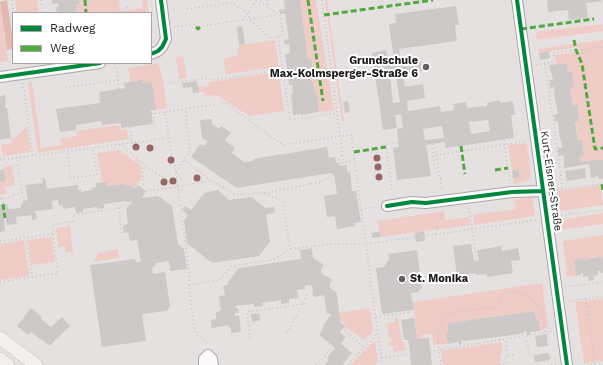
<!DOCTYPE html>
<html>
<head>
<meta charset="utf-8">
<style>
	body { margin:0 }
	#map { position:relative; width:603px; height:365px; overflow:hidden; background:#e6e1e1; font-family:"Work Sans",sans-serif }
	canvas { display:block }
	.legend { position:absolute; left:12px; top:12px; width:140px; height:52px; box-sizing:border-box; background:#fff; border:1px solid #a5a3a3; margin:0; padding:5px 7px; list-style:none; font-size:12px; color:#1e1a1a }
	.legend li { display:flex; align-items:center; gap:8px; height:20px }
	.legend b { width:20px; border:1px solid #a5a3a3 }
</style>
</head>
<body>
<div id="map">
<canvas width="603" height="365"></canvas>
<ul class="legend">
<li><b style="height:5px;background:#00873e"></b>Radweg</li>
<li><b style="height:5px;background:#52a942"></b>Weg</li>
</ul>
</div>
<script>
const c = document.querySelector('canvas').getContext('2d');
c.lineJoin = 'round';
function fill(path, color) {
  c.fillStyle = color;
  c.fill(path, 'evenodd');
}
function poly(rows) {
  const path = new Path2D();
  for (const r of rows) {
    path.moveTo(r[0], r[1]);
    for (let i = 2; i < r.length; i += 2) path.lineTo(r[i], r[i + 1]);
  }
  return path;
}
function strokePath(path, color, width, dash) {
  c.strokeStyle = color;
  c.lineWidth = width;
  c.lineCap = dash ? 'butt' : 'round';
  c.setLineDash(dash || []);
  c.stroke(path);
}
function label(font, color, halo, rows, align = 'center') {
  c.font = font + ' "Work Sans",sans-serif';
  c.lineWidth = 4;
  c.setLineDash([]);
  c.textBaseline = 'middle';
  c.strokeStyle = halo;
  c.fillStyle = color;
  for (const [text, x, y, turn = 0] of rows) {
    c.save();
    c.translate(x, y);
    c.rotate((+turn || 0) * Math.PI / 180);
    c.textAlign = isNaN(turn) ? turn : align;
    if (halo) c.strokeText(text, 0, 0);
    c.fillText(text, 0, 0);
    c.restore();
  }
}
fill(poly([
	[15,0,37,0,39,13,17,13],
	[79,0,119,0,121,11,143,8,142,0,147,0,149,13,77,13,76,5,80,4],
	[300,0,316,0,334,110,319,112,317,94,315,94,313,82,312,82,310,58,308,59],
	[325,0,327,0,329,14,344,122,342,122],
	[0,2,8,61,0,62],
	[602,24,603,31,537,40,536,32],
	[275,40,279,67,226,74,223,59,239,55,237,51,239,45],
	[603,40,603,160,600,160,599,159,581,162,580,156,584,155,582,140,578,140,577,131,575,122,579,121,577,106,573,106,570,88,574,87,572,72,568,72,567,63,556,64,555,55,580,51,579,47,539,53,538,49],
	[183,56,187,78,179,79,176,57],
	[158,63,162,76,167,108,156,110,143,81,130,82,128,68],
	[279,72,284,111,249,116,216,95,205,96,204,92,199,92,198,87,209,86,209,82],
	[32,82,41,148,61,145,60,139,77,136,76,131,119,125,120,130,127,129,128,139,38,153,28,83],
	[27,126,31,152,3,156,1,145,12,143,11,138,17,137],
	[527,143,531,175,528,181,514,184,513,178,520,177,520,171,512,171,508,145],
	[120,150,141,166,142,178,134,189,129,185,124,186,123,184,107,186,106,182,102,182,97,153],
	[12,165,15,185,5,187,6,194,0,195,0,182,5,180,3,167],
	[600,185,603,205,560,211,557,191],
	[532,197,535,216,474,225,473,215,516,209,514,200],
	[444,211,446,220,469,217,470,225,380,237,378,221],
	[603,213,603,224,561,230,560,220],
	[70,226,73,252,66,253,65,246,59,247,59,254,56,228],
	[603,235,603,257,600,258,600,256,592,257,592,259,577,259,577,261,574,261,576,276,567,277,563,241],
	[52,237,55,262,31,265,28,240],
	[24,240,29,276,0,280,0,244],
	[118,249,119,258,93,262,99,253],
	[542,283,548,327,540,331,539,321,537,321,535,311,448,323,448,333,446,334,448,344,434,345,432,334,422,335,422,338,417,339,413,302],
	[603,298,603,361,584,363,575,302],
	[370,308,373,331,364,340,344,326,345,324,339,320,338,313],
	[394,318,398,318,402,342,405,342,406,350,394,352,393,346,389,346,388,342,393,341,392,338,389,338,387,324,395,322],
	[375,340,378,362,375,365,350,365],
	[501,342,503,353,500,354,501,365,443,365,441,351]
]), '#efcdc6');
fill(poly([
	[7,0,13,42,13,49,7,50,0,2]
]), '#e2b8b1');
fill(poly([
	[52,0,79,0,80,4,76,5,77,13,57,13,56,7,59,7,58,3,52,4],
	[284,0,300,0,308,59,311,58,313,74,311,74,312,82,313,82,315,94,317,94,319,112,302,115,301,114,293,115,291,94,293,94,292,85,289,85,285,54,290,53,289,44,285,45,284,40,289,39,287,27,285,14,280,14,279,10,285,9],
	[547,0,601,0,602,1,586,3,588,18,569,20,568,10,548,12],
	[456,6,459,25,455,25,457,41,399,49,401,61,420,58,422,71,403,74,405,87,423,84,425,98,407,101,408,111,440,106,441,112,454,110,453,104,466,102,467,108,487,106,487,103,500,100,500,103,513,101,515,115,511,115,514,138,446,148,445,142,426,145,431,176,397,180,393,148,399,147,397,129,403,128,401,114,395,115,397,128,383,130,372,53,386,50,388,63,394,62,389,24,396,23,395,14],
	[396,76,400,102,393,103,390,77],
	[488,120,490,131,471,134,469,122],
	[442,126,444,138,425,140,423,129],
	[242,26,245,44,239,45,237,27],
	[549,51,550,58,540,60,539,53],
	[567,63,568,72,572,72,574,87,570,88,573,106,577,105,579,121,575,122,578,140,582,140,584,155,580,156,581,162,600,159,600,160,603,160,603,179,599,179,598,176,591,178,589,164,564,168,564,155,559,156,558,148,562,148,561,139,560,139,558,121,555,122,554,114,558,114,554,93,555,93,554,87,550,88,549,80,553,80,549,65],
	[143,80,143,83,152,82,156,110,151,110,153,124,121,128,121,123,102,125,101,121,76,125,76,130,60,132,56,109,100,103,99,92,125,88,124,83],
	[197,81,199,92,193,93,192,87,183,88,182,83],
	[5,95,6,105,5,105,5,108,7,108,11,138,0,140,0,96],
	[348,101,350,112,345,113,343,102],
	[212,119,212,124,219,129,221,126,231,133,225,140,235,148,232,153,244,162,253,161,253,159,327,147,329,158,335,157,336,162,340,166,346,165,348,173,350,172,352,191,356,191,361,222,354,223,355,226,337,229,335,216,327,217,324,196,337,194,334,174,331,173,237,188,191,157,200,144,204,146,208,141,202,138,200,120],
	[585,168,586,178,567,181,565,171],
	[4,169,5,181,0,182,0,170],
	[519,170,520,177,513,178,512,171],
	[42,178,45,178,47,189,78,185,78,190,81,189,81,192,92,190,91,188,96,187,96,183,106,182,107,186,124,184,124,186,129,185,134,189,138,185,146,191,142,198,158,196,172,206,178,244,184,249,187,269,170,271,169,261,156,263,154,267,152,267,153,274,165,272,170,306,167,311,142,314,146,341,102,347,90,265,135,259,136,263,141,262,137,240,130,241,128,232,124,233,123,225,128,224,126,209,133,201,128,202,125,201,104,204,104,208,98,209,97,207,83,209,83,212,76,213,75,207,63,209,63,205,59,206,58,200,52,201,53,209,35,211,37,219,32,220,32,215,16,217,17,224,7,225,6,218,4,218,5,231,0,232,0,205,7,204,8,209,21,208,21,204,23,204,22,201,28,200,25,185,43,183],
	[218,190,229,200,252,197,265,208,274,207,275,213,266,214,270,242,259,256,212,263,187,243,184,220,188,215,182,210,185,206,191,210,204,193],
	[424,231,425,241,416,242,415,233],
	[380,232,380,237,372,238,372,233],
	[471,244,474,261,479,261,477,250,502,246,502,251,518,248,520,260,511,261,513,273,487,277,486,274,476,275,476,273,457,276,453,246],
	[312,248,313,258,324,265,321,269,322,274,333,280,330,283,330,288,337,293,337,294,340,322,345,326,340,332,346,337,341,344,352,353,343,364,345,365,325,365,329,359,327,358,335,348,319,335,322,331,321,330,324,327,323,326,328,319,328,317,331,317,330,313,327,314,324,295,314,297,312,295,313,292,312,285,305,286,305,289,297,290,299,298,289,299,289,303,281,304,281,300,262,303,263,306,254,307,254,304,235,306,236,308,238,308,239,313,235,313,235,316,239,315,241,332,231,333,231,327,229,328,229,325,212,328,211,320,216,319,216,312,221,311,219,296,225,295,223,286,228,285,228,282,239,268,301,259,300,250],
	[417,250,422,287,418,292,411,293,414,310,382,314,376,268,384,267,389,259,388,254],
	[600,256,600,258,603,257,603,273,601,273,601,271,598,271,598,275,593,276,594,280,589,281,588,276,583,277,583,273,580,274,580,275,576,276,574,261,577,261,576,259,585,258,585,260],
	[31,308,42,317,41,319,51,327,62,317,70,326,56,339,50,346,31,332,28,335,17,326],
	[535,311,535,314,537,321,539,321,540,331,530,332,530,335,527,335,526,331,524,331,524,333,505,336,464,341,463,340,461,340,462,344,459,345,459,342,448,344,446,333,448,333,448,323],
	[259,313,260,320,252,322,251,314],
	[414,318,417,339,429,338,432,365,411,365,410,356,411,356,408,340,404,340,401,320],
	[547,334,548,346,537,347,535,336],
	[549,353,550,360,535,362,534,355]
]), '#cdc9c9');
const minor = poly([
	[517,0,567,365],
	[151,54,158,51,162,47,166,39,161,0],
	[0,77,100,63],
	[387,206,412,202,426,203,512,192,543,191],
	[204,365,204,359,208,355,212,359,213,365]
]);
const major = poly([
	[0,338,36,365],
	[0,359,8,365]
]);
strokePath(minor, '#aaa6a6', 12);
strokePath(major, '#c1bebe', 14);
strokePath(poly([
	[12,0,13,13],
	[41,0,43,13],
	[267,0,268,8],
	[322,0,340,136,351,135,382,365],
	[187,9,232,3,248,13,250,19,269,38,283,36,280,15,268,8,259,0],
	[124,13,123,9,133,5],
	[242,21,257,0],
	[174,27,196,24,196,27,278,15],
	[278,37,290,120,337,113],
	[545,64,563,190],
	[536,65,554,62,553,53,603,47],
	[118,80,119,89],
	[23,83,33,157],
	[170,83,208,78,212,80,281,70],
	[62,88,118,80,115,63],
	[153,113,155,125],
	[151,114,165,112],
	[130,127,132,143],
	[504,140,510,182],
	[433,144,435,147,442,191],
	[121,145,148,168,177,186],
	[357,148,363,147],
	[432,148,436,174,440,178,444,177],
	[67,153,71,178,97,175,93,149],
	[436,155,527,141],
	[0,160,169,138],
	[185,160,210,180],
	[338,164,344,162,355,160],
	[338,164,342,153],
	[176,172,190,151,185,109],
	[141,188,144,183,143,171,145,165],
	[392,189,386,144,399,142],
	[553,190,603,184],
	[146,191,178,187,210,180,236,195,263,193,283,201,290,249],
	[22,193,25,200],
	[264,193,321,182,333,174],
	[2,198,3,204],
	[0,199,14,196,14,194,22,193,17,158],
	[119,208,122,236],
	[469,208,477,261],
	[361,209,377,207],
	[557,216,603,210],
	[435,234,444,210],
	[424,236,537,220],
	[0,241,53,234,52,225,74,221,73,215,119,208,128,202],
	[32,277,58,273,53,234],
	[0,282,32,277,26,238],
	[189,285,189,270,176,172,171,152,165,112,225,103,283,145,340,136,344,162],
	[565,287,603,282],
	[586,299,595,364],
	[569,301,603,296],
	[376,317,410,312],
	[344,330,364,347],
	[287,333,303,304],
	[526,337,529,353],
	[250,338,247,312,303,304,308,294],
	[207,343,195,333,189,285,219,280,232,266,273,260,290,249,330,244,366,244,416,237],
	[430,352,439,350,438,338,438,331,446,315,460,311,497,307,500,296,507,292,518,292,526,295,541,308,545,333],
	[508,356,516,354],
	[382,358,411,354],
	[316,365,331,349],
	[348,365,378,333],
	[441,365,439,350,553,331],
	[499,365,506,364,505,356,508,356,505,339],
	[551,365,557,364],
	[591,365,603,363]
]), '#c4c3c2', 1.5, [1, 3]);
strokePath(minor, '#fbfafa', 10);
strokePath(major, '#f4eeed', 13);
strokePath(poly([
	[85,0,86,13],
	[308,0,323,101],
	[324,15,433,0],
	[196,27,198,29,200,27],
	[521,29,594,19],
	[574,40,576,50,582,64,595,149,603,148],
	[461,146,465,174],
	[354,152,386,147],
	[495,170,508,168],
	[602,184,603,192],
	[3,204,5,218]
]), '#52a942', 3, [6, 3]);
strokePath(poly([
	[517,0,567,365],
	[151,54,158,51,162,47,166,39,161,0],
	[0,77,100,63],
	[387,206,412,202,426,203,512,192,543,191]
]), '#00873e', 4);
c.fillStyle = '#986665';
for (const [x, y] of [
	[136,147],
	[150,148],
	[377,158],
	[171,160],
	[378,167],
	[379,177],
	[197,178],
	[173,181],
	[164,182]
]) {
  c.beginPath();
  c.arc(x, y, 3.5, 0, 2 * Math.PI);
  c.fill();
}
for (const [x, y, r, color] of [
	[426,67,4,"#646060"],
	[402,279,4,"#646060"]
]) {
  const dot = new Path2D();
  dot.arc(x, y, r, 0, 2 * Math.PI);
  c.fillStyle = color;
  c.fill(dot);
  strokePath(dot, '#fff', 1.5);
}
label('bold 11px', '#1e1a1a', '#fff', [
	["Grundschule",418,61],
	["Max-Kolmsperger-Straße 6",418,74],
	["St. Monika",410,279,"left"]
], 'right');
label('11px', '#1e1a1a', '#fff', [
	["Kurt-Eisner-Straße",551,181,82]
]);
</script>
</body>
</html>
